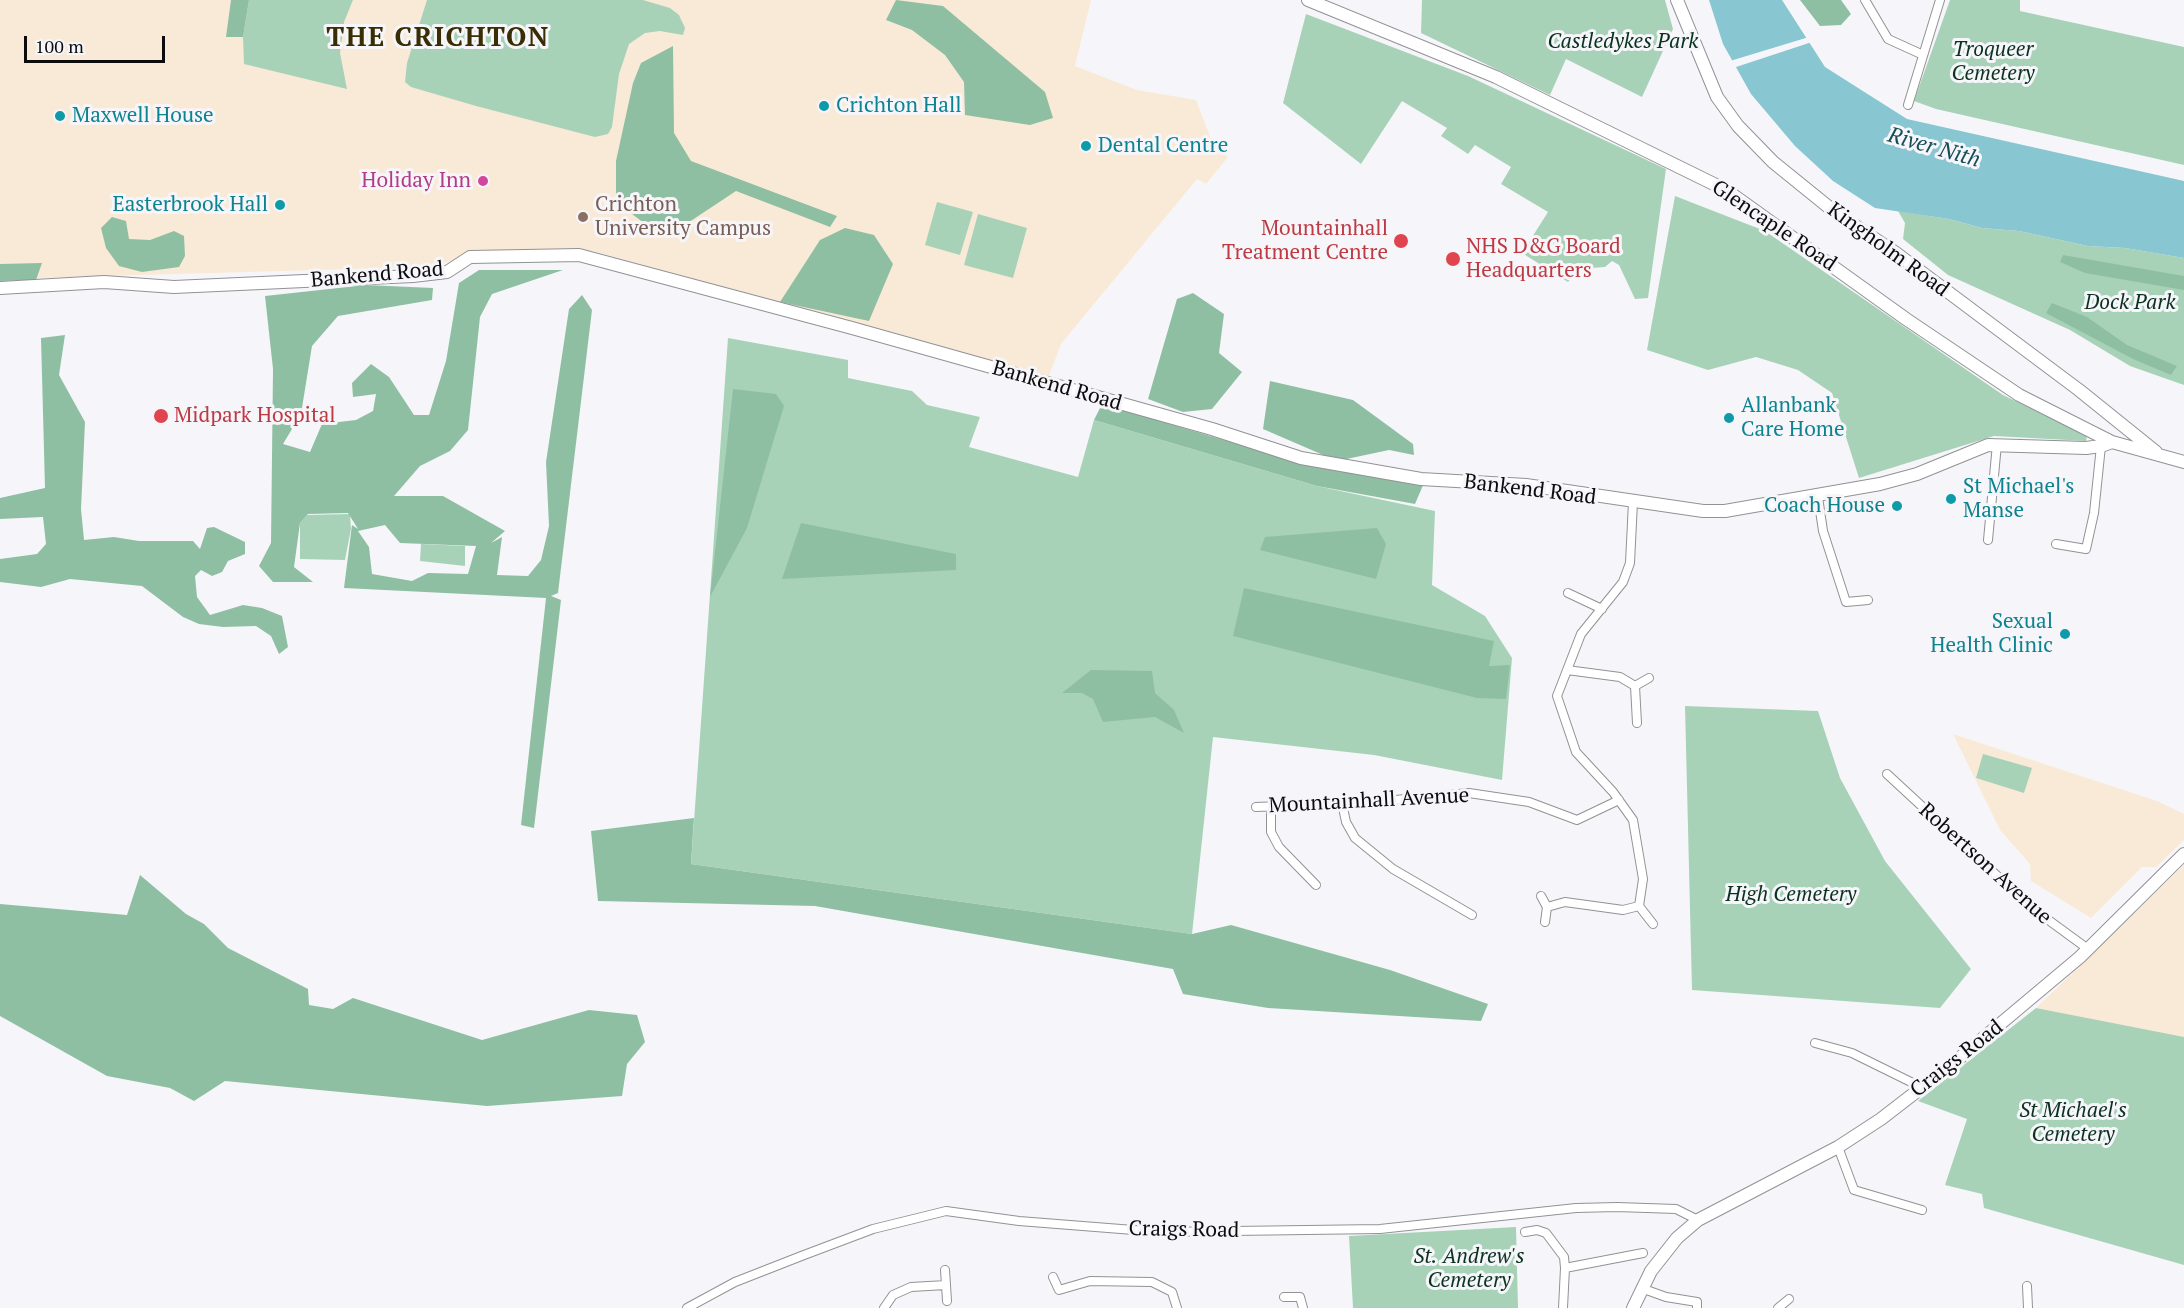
<!DOCTYPE html>
<html>
<head>
<meta charset="utf-8">
<style>
	body { margin:0 }
	#map { position:relative; width:2184px; height:1308px; overflow:hidden; background:#f6f6fa; font-family:"PT Serif",serif }
	canvas { display:block }
	.scale { position:absolute; left:24px; top:36px; width:141px; height:27px; box-sizing:border-box; border:3px solid #0c0c0d; border-top:0; padding-left:8px; font-size:18px; line-height:21px; white-space:nowrap; color:#0c0c0d; -webkit-text-stroke:4px #f6f6fa; paint-order:stroke }
</style>
</head>
<body>
<div id="map">
<canvas width="2184" height="1308"></canvas>
<div class="scale">100 m</div>
</div>
<script>
const c = document.querySelector('canvas').getContext('2d');
c.lineJoin = 'round';
function fill(path, color) {
  c.fillStyle = color;
  c.fill(path, 'evenodd');
}
function poly(rows) {
  const path = new Path2D();
  for (const r of rows) {
    path.moveTo(r[0], r[1]);
    for (let i = 2; i < r.length; i += 2) path.lineTo(r[i], r[i + 1]);
  }
  return path;
}
function strokePath(path, color, width, dash) {
  c.strokeStyle = color;
  c.lineWidth = width;
  c.lineCap = dash ? 'butt' : 'round';
  c.setLineDash(dash || []);
  c.stroke(path);
}
function label(font, color, halo, rows, align = 'center') {
  c.font = font + ' "PT Serif",serif';
  c.lineWidth = 6;
  c.setLineDash([]);
  c.textBaseline = 'middle';
  c.strokeStyle = halo;
  c.fillStyle = color;
  for (const [text, x, y, turn = 0] of rows) {
    c.save();
    c.translate(x, y);
    c.rotate((+turn || 0) * Math.PI / 180);
    c.textAlign = isNaN(turn) ? turn : align;
    if (halo) c.strokeText(text, 0, 0);
    c.fillText(text, 0, 0);
    c.restore();
  }
}
fill(poly([
	[0,0,1091,0,1075,66,1137,90,1196,100,1211,139,1228,157,1206,184,1197,179,1061,344,1049,376,593,251,490,253,424,267,0,279],
	[1953,734,2157,801,2184,814,2184,840,2156,867,2142,867,2091,918,2031,881,2030,864,2000,830],
	[2184,865,2184,1038,2036,1008]
]), '#f9ead7');
fill(poly([
	[249,0,353,0,344,22,340,53,347,89,244,64,243,37],
	[427,0,643,0,670,8,679,15,685,28,683,35,660,31,645,33,629,44,619,74,612,127,608,134,595,137,476,106,411,87,405,82,407,63],
	[1422,0,1665,0,1673,29,1642,97,1566,59,1550,95,1421,33],
	[1950,0,2020,0,2020,11,2184,47,2184,165,1936,109,1914,101],
	[1306,14,1468,76,1666,169,1648,298,1635,299,1619,265,1612,261,1605,267,1578,269,1568,282,1522,253,1548,212,1501,184,1511,167,1475,145,1468,154,1441,136,1447,128,1402,101,1361,164,1283,103],
	[1675,196,1765,231,2003,395,2087,436,2086,441,1994,436,1859,478,1832,393,1798,370,1756,357,1708,370,1647,350],
	[937,202,973,212,960,255,925,245],
	[1898,211,1949,219,1982,228,2019,231,2088,246,2125,248,2184,258,2184,385,2130,366,2070,330,1948,275,1903,239,1905,223],
	[978,214,1027,228,1013,278,964,265],
	[728,338,848,360,848,378,912,391,927,405,980,417,969,447,1078,477,1094,420,1317,486,1435,511,1432,585,1485,616,1512,658,1502,780,1374,755,1213,737,1192,934,691,864],
	[350,514,351,529,345,560,300,559,300,523,307,515],
	[421,544,465,546,465,566,420,561],
	[1685,706,1818,711,1840,778,1885,861,1971,969,1940,1008,1692,990],
	[1983,754,2032,768,2024,793,1976,778],
	[2036,1008,2184,1037,2184,1265,1984,1208,1982,1194,1945,1185,1967,1119,1918,1101],
	[1516,1227,1518,1308,1353,1308,1349,1236]
]), '#a8d2b8');
fill(poly([
	[231,0,249,0,243,37,226,37],
	[896,0,943,6,1045,92,1053,118,1030,125,965,115,964,82,945,55,912,30,886,20],
	[1800,0,1841,0,1851,14,1841,25,1820,26],
	[673,46,674,133,691,161,837,216,830,227,736,191,668,236,652,229,616,202,616,161,633,83,641,63],
	[112,217,126,221,129,239,150,240,174,231,184,236,185,256,179,267,142,272,119,266,106,248,101,228],
	[845,228,874,235,893,264,869,321,780,302,820,240],
	[2063,255,2184,276,2184,290,2085,273,2060,262],
	[42,263,36,280,0,281,0,264],
	[479,270,563,270,492,294,480,317,468,430,450,451,420,466,394,496,443,496,505,531,491,543,502,537,497,575,528,576,541,560,549,526,546,462,569,309,582,295,592,310,558,593,551,596,561,600,534,828,521,825,546,598,344,588,352,525,358,529,348,513,308,514,300,523,294,567,313,582,273,582,259,566,271,543,273,369,265,296,366,285,433,288,432,300,338,316,312,346,301,414,283,444,310,452,322,424,356,420,373,411,376,394,353,397,352,383,371,364,389,377,414,415,429,415,446,361,459,283],
	[385,525,400,543,476,546,468,574,428,573,412,581,372,574,369,547,358,531],
	[1193,293,1224,314,1219,353,1242,372,1212,409,1183,412,1148,399,1177,299],
	[2052,303,2087,317,2127,345,2177,366,2171,375,2133,359,2046,313],
	[65,335,59,375,85,422,81,509,84,540,114,537,139,541,193,541,200,549,207,528,214,527,245,542,245,554,228,561,222,572,212,576,201,570,195,576,197,597,210,615,243,605,262,608,282,616,288,647,279,654,271,636,256,626,223,627,199,624,183,617,142,586,70,579,41,587,0,582,0,559,37,554,46,544,43,517,0,519,0,498,45,488,41,338],
	[1270,381,1353,400,1413,444,1414,455,1389,450,1337,461,1263,429],
	[733,389,776,394,784,406,747,528,710,597],
	[1102,404,1315,467,1424,483,1415,504,1317,486,1094,420],
	[801,523,956,554,956,570,782,579],
	[1377,528,1386,544,1376,579,1260,550,1265,537],
	[1244,588,1494,641,1489,666,1510,665,1506,699,1477,698,1233,636],
	[1091,670,1152,671,1155,693,1174,710,1184,733,1155,717,1103,722,1093,699,1082,693,1062,693],
	[694,818,691,864,1192,934,1231,925,1390,970,1488,1004,1481,1021,1268,1008,1183,994,1173,969,815,906,598,901,591,831],
	[140,875,186,914,204,924,228,948,308,989,309,1005,333,1009,353,998,482,1040,589,1010,637,1015,645,1042,627,1064,622,1096,487,1106,225,1081,194,1101,170,1088,107,1076,0,1016,0,904,127,915]
]), '#8fbfa2');
fill(poly([
	[1709,0,1782,0,1825,67,1907,119,2184,181,2184,258,2125,248,2088,246,2019,231,1982,228,1949,219,1875,208,1833,181,1795,146,1751,94,1723,44]
]), '#88c6d1');
fill(poly([
	[1809,37,1812,42,1733,68,1730,61]
]), '#f6f6fa');
const street = poly([
	[1865,0,1888,39,1921,54],
	[1908,105,1940,0],
	[1818,497,1823,531,1846,602,1868,600],
	[1633,502,1630,563,1623,582,1581,634,1557,696,1576,752,1613,792,1633,820,1643,879,1639,906,1653,924],
	[1988,540,1997,444],
	[2056,544,2086,549,2094,513,2101,446],
	[1568,593,1602,609],
	[1567,670,1620,677,1635,686,1637,723],
	[1635,686,1649,678],
	[1887,774,2032,908,2088,949],
	[1342,803,1346,822,1355,838,1393,869,1472,915],
	[1271,806,1271,832,1279,847,1316,885],
	[1256,807,1374,802,1469,793,1529,802,1577,820,1619,800],
	[1541,896,1547,907,1545,922],
	[1547,907,1565,902,1623,910,1639,906],
	[1815,1043,1852,1053,1921,1087],
	[1838,1147,1854,1190,1922,1210],
	[1525,1232,1537,1230,1546,1233,1564,1257,1565,1268],
	[945,1270,946,1285],
	[1053,1277,1059,1290,1090,1281,1152,1282,1172,1292,1177,1308],
	[2027,1286,2028,1308],
	[1641,1288,1666,1297,1697,1302,1697,1308],
	[1284,1297,1300,1297,1303,1308],
	[687,1308,735,1282,804,1255,873,1229,946,1211,1019,1221,1159,1232,1380,1229,1576,1208,1617,1207,1676,1209,1698,1220],
	[884,1308,893,1295,911,1287,946,1285,947,1301],
	[1563,1308,1565,1268,1643,1253],
	[1778,1308,1789,1299]
]);
const secondary = poly([
	[1308,0,1496,77,1726,190,1906,319,2019,395,2112,442,2184,462],
	[1677,0,1717,97,1738,126,1773,162,1836,213,1896,253,2079,390,2156,452],
	[0,288,104,282,174,287,413,276,447,272,470,257,579,255,852,328,1212,429,1301,458,1421,479,1526,485,1703,511,1725,511,1880,484,1917,474,1988,445,2086,448,2101,446,2112,442],
	[1633,1308,1651,1271,1677,1238,1698,1220,1838,1147,1881,1119,1956,1061,2080,957,2184,854]
]);
strokePath(street, '#929295', 10);
strokePath(secondary, '#929295', 14);
strokePath(street, '#fff', 8);
strokePath(secondary, '#fff', 12);
for (const [x, y, r, color] of [
	[824,106,6,"#0f9aa8"],
	[60,116,6,"#0f9aa8"],
	[1086,146,6,"#0f9aa8"],
	[483,181,6,"#d1479c"],
	[280,205,6,"#0f9aa8"],
	[583,217,6,"#8d6e63"],
	[1401,241,8,"#e0444e"],
	[1453,259,8,"#e0444e"],
	[161,416,8,"#e0444e"],
	[1729,418,6,"#0f9aa8"],
	[1951,499,6,"#0f9aa8"],
	[1897,506,6,"#0f9aa8"],
	[2065,634,6,"#0f9aa8"]
]) {
  const dot = new Path2D();
  dot.arc(x, y, r, 0, 2 * Math.PI);
  c.fillStyle = color;
  c.fill(dot);
  strokePath(dot, '#f6f6fa', 2);
}
label('italic 21px', '#0a321f', '#f6f6fa', [
	["Castledykes Park",1623,42],
	["Troqueer",1993,50],
	["Cemetery",1993,74],
	["Dock Park",2130,303],
	["High Cemetery",1791,895],
	["St Michael's",2073,1111],
	["Cemetery",2073,1135],
	["St. Andrew's",1469,1257],
	["Cemetery",1469,1281]
]);
label('21px', '#0d838f', '#f6f6fa', [
	["Crichton Hall",836,106],
	["Maxwell House",72,116],
	["Dental Centre",1098,146],
	["Easterbrook Hall",268,205,"right"],
	["Allanbank",1741,406],
	["Care Home",1741,430],
	["St Michael's",1963,487],
	["Manse",1963,511],
	["Coach House",1885,506,"right"],
	["Sexual",2053,622,"right"],
	["Health Clinic",2053,646,"right"]
], 'left');
label('21px', '#b23c85', '#f6f6fa', [
	["Holiday Inn",471,181]
], 'right');
label('21px', '#785e54', '#f6f6fa', [
	["Crichton",595,205],
	["University Campus",595,229]
], 'left');
label('21px', '#0c0c0d', '#f6f6fa', [
	["Glencaple Road",1774,226,34],
	["Kingholm Road",1888,250,36],
	["Bankend Road",377,275,-5],
	["Bankend Road",1057,386,16],
	["Bankend Road",1530,490,7],
	["Mountainhall Avenue",1369,801,-3],
	["Robertson Avenue",1985,864,42],
	["Craigs Road",1957,1059,-38],
	["Craigs Road",1184,1230,1]
]);
label('21px', '#be3a42', '#f6f6fa', [
	["Mountainhall",1388,229,"right"],
	["Treatment Centre",1388,253,"right"],
	["NHS D&G Board",1466,247],
	["Headquarters",1466,271],
	["Midpark Hospital",174,416]
], 'left');
label('italic 22px', '#184e57', '#f6f6fa', [
	["River Nith",1934,148,16]
]);
c.letterSpacing = '1.5px';
label('bold 27px', '#392e03', '#f6f6fa', [
	["THE CRICHTON",438,38]
]);
c.letterSpacing = '0px';
</script>
</body>
</html>
